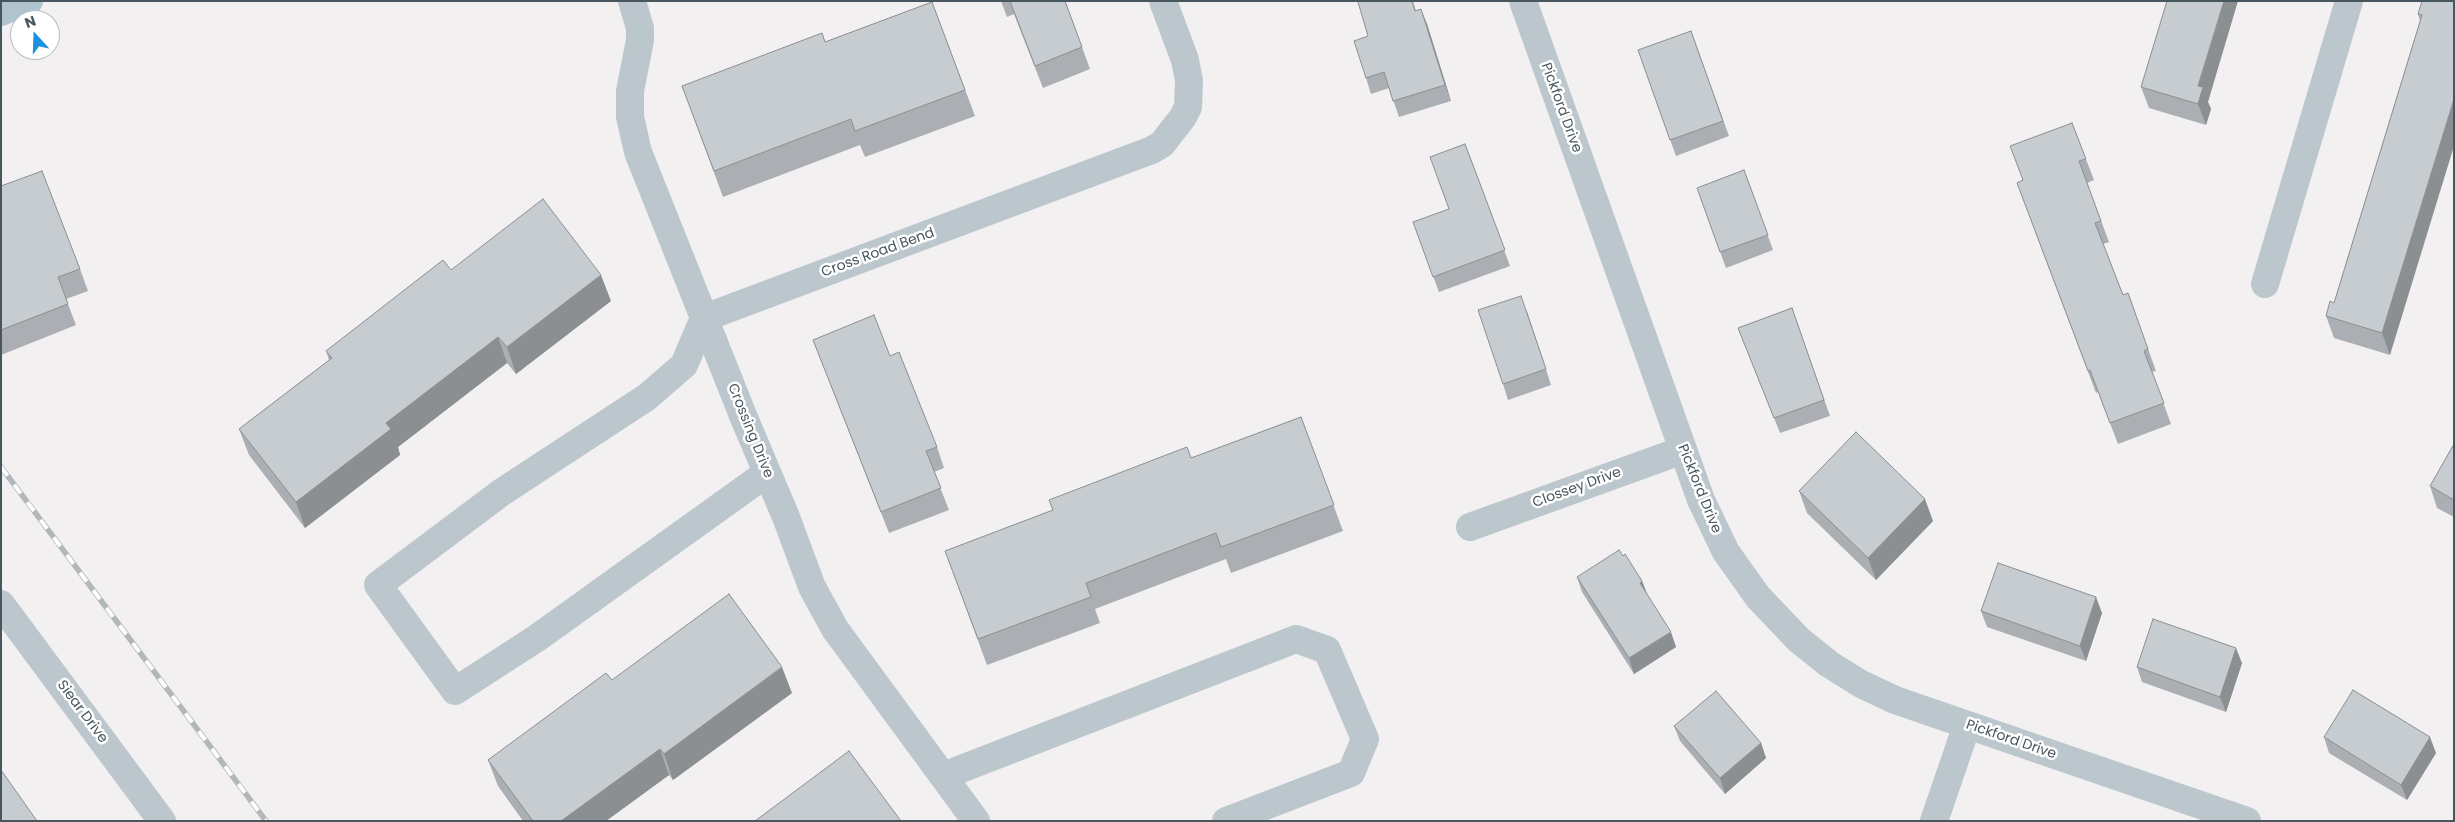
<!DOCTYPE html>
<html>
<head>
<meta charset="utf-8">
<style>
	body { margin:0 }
	#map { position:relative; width:2455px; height:822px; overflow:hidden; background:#f3f0f1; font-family:Poppins,sans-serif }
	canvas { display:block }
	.frame { position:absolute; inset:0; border:2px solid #48575e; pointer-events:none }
	.north { position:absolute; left:10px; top:10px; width:50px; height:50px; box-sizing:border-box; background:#fff; border:1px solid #b6bcbf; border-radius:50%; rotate:340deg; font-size:14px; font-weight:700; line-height:20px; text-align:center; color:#48575e }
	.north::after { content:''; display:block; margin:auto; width:18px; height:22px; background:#1a90e3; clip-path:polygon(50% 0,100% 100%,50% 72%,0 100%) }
</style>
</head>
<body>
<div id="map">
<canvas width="2455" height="822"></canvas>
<div class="frame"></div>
<div class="north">N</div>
</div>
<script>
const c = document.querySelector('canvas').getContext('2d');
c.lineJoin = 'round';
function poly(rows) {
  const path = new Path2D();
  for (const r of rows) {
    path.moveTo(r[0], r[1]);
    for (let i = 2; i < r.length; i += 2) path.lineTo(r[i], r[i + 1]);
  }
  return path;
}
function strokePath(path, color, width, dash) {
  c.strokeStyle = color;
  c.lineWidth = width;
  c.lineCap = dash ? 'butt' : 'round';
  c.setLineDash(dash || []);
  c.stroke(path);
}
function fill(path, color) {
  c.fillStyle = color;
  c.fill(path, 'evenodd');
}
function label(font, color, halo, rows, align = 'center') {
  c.font = font + ' Poppins,sans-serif';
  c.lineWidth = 5;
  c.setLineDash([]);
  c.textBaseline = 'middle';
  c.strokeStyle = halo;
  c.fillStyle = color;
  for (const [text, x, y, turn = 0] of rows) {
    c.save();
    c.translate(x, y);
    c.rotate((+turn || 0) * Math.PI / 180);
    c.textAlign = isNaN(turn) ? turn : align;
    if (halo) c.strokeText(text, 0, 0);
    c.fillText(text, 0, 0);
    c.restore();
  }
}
strokePath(poly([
	[632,1,640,28,640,40,630,91,630,117,638,152,744,418,786,517,812,587,835,629,976,821],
	[1523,1,1701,500,1726,552,1758,597,1799,640,1829,664,1861,684,1895,700,2247,821],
	[2265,284,2349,1],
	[767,473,537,638,455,691,378,585,502,492,647,397,684,365,704,318,1152,150,1162,144,1183,117,1188,107,1189,81,1185,60,1163,1],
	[1470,527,1683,450],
	[1,604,162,821],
	[943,776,1296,639,1327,650,1365,739,1351,773,1226,821],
	[1934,821,1967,725]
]), '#bcc7cd', 28);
strokePath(poly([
	[1,12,29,1]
]), '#b0c4cf', 28);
const rail = poly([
	[1,467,266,821]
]);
strokePath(rail, '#b2b7ba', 5.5);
strokePath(rail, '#fff', 4, [11]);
fill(poly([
	[1001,1,1065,1,1090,69,1043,88,1014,14,1007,17],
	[1359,1,1413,1,1416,11,1427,24,1451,101,1399,117,1389,88,1371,94,1366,78,1368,36],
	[2454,1,2390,355,2334,338,2326,316,2334,303,2420,21,2418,14],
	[932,2,975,116,865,157,860,145,723,197,682,86,825,42],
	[1691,31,1729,136,1676,156,1638,50],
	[2141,87,2208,102,2211,109,2206,125,2149,108],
	[2072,123,2094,180,2087,183,2109,242,2103,244,2123,295,2128,293,2156,371,2152,372,2171,424,2118,444,2098,392,2096,393,2017,183,2022,180],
	[1465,144,1510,266,1439,292,1413,222,1449,209],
	[1744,170,1773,250,1726,268,1697,188],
	[1,186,80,269,88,291,66,299,76,325,1,355],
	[451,270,611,301,516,374,507,363,398,447,400,455,305,528,249,455,239,429,329,360,326,351],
	[1792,308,1830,416,1780,433,1738,328],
	[1527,311,1551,385,1508,400,1503,384],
	[813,340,890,356,937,447,944,468,934,472,949,510,889,533],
	[1301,417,1343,531,1231,573,1226,559,1095,609,1100,623,987,665,945,551,1053,510,1049,500,1191,458],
	[2454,444,2454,517,2437,508,2430,486],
	[1799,491,1933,521,1876,580,1807,513],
	[1623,556,1642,581,1647,595,1676,647,1634,674,1582,592,1577,577],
	[1981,611,2102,613,2086,661,1987,627],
	[2242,663,2226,712,2142,682,2137,667],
	[612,680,792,693,673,780,669,775,606,821,523,821,498,786,488,760],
	[1674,726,1761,743,1766,758,1725,794,1680,741],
	[2324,737,2436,753,2407,800,2329,753]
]), '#abafb3');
fill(poly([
	[2224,1,2238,1,2208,102,2211,109,2206,125,2198,104,2198,86],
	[1421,9,1427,24,1451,101,1445,85],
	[2454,99,2454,146,2390,355,2382,333],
	[601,275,611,301,516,374,507,347],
	[498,337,507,363,398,447,400,455,305,528,296,502,386,423],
	[1925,499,1933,521,1876,580,1868,558],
	[1642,581,1648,596,1640,583],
	[2096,597,2102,613,2086,661,2080,646],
	[1671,632,1676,647,1634,674,1629,658],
	[2236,648,2242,663,2226,712,2220,697],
	[782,667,792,693,673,780,664,754],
	[2430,737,2436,753,2407,800,2401,785],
	[1761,743,1766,758,1725,794,1720,778],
	[660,749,669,775,606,821,561,821]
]), '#8b8f92');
const building = poly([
	[1010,1,1065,1,1082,47,1035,66,1010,1],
	[1359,1,1412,1,1415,11,1421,9,1445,85,1393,101,1384,72,1366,78,1354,41,1368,36,1358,2,1359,1],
	[2167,1,2224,1,2198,86,2203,87,2198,104,2141,87,2167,1],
	[2422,1,2454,1,2454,99,2382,333,2326,316,2330,301,2334,303,2422,15,2418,14,2422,1],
	[932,2,965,90,855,131,851,119,714,171,682,86,822,33,825,42,932,2],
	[1691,31,1723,121,1670,140,1638,50,1691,31],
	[2072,123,2086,159,2079,161,2101,221,2095,223,2123,295,2128,293,2148,349,2144,351,2164,403,2110,423,2090,370,2088,371,2017,183,2023,180,2010,146,2072,123],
	[1465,144,1505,250,1433,277,1413,222,1449,209,1430,157,1465,144],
	[1744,170,1768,235,1720,252,1697,188,1744,170],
	[42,171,80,269,58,277,68,304,1,330,1,186,42,171],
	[543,199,601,275,507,347,498,337,386,423,391,429,296,502,239,429,332,358,326,351,443,260,451,270,543,199],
	[1521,296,1546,369,1503,384,1478,310,1521,296],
	[1792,308,1824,400,1774,418,1738,328,1792,308],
	[874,315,890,356,899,352,937,447,926,451,941,488,881,512,813,340,874,315],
	[1301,417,1334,505,1221,547,1216,533,1086,583,1091,597,978,639,945,551,1053,510,1049,500,1187,447,1191,458,1301,417],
	[1856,432,1925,499,1868,558,1799,491,1856,432],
	[2454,444,2454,500,2430,486,2454,444],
	[1619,550,1623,556,1625,554,1642,581,1640,583,1671,632,1629,658,1577,577,1619,550],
	[1998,563,2096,597,2080,646,1981,611,1998,563],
	[729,594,782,667,664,754,660,749,561,821,533,821,488,760,606,673,612,680,729,594],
	[2153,619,2236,648,2220,697,2137,667,2153,619],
	[2353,690,2430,737,2401,785,2324,737,2353,690],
	[1716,691,1761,743,1720,778,1674,726,1716,691],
	[849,751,901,821,755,821,849,751],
	[1,770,37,821,1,821,1,770]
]);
fill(building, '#c7ccd0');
strokePath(building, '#8b8f92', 1);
label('14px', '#48575e', '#fff', [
	["Pickford Drive",1561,108,70],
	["Cross Road Bend",878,253,-20],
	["Crossing Drive",750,431,68],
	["Clossey Drive",1577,488,-20],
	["Pickford Drive",1699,489,68],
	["Siear Drive",82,712,53],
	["Pickford Drive",2011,740,19]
]);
</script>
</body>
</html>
